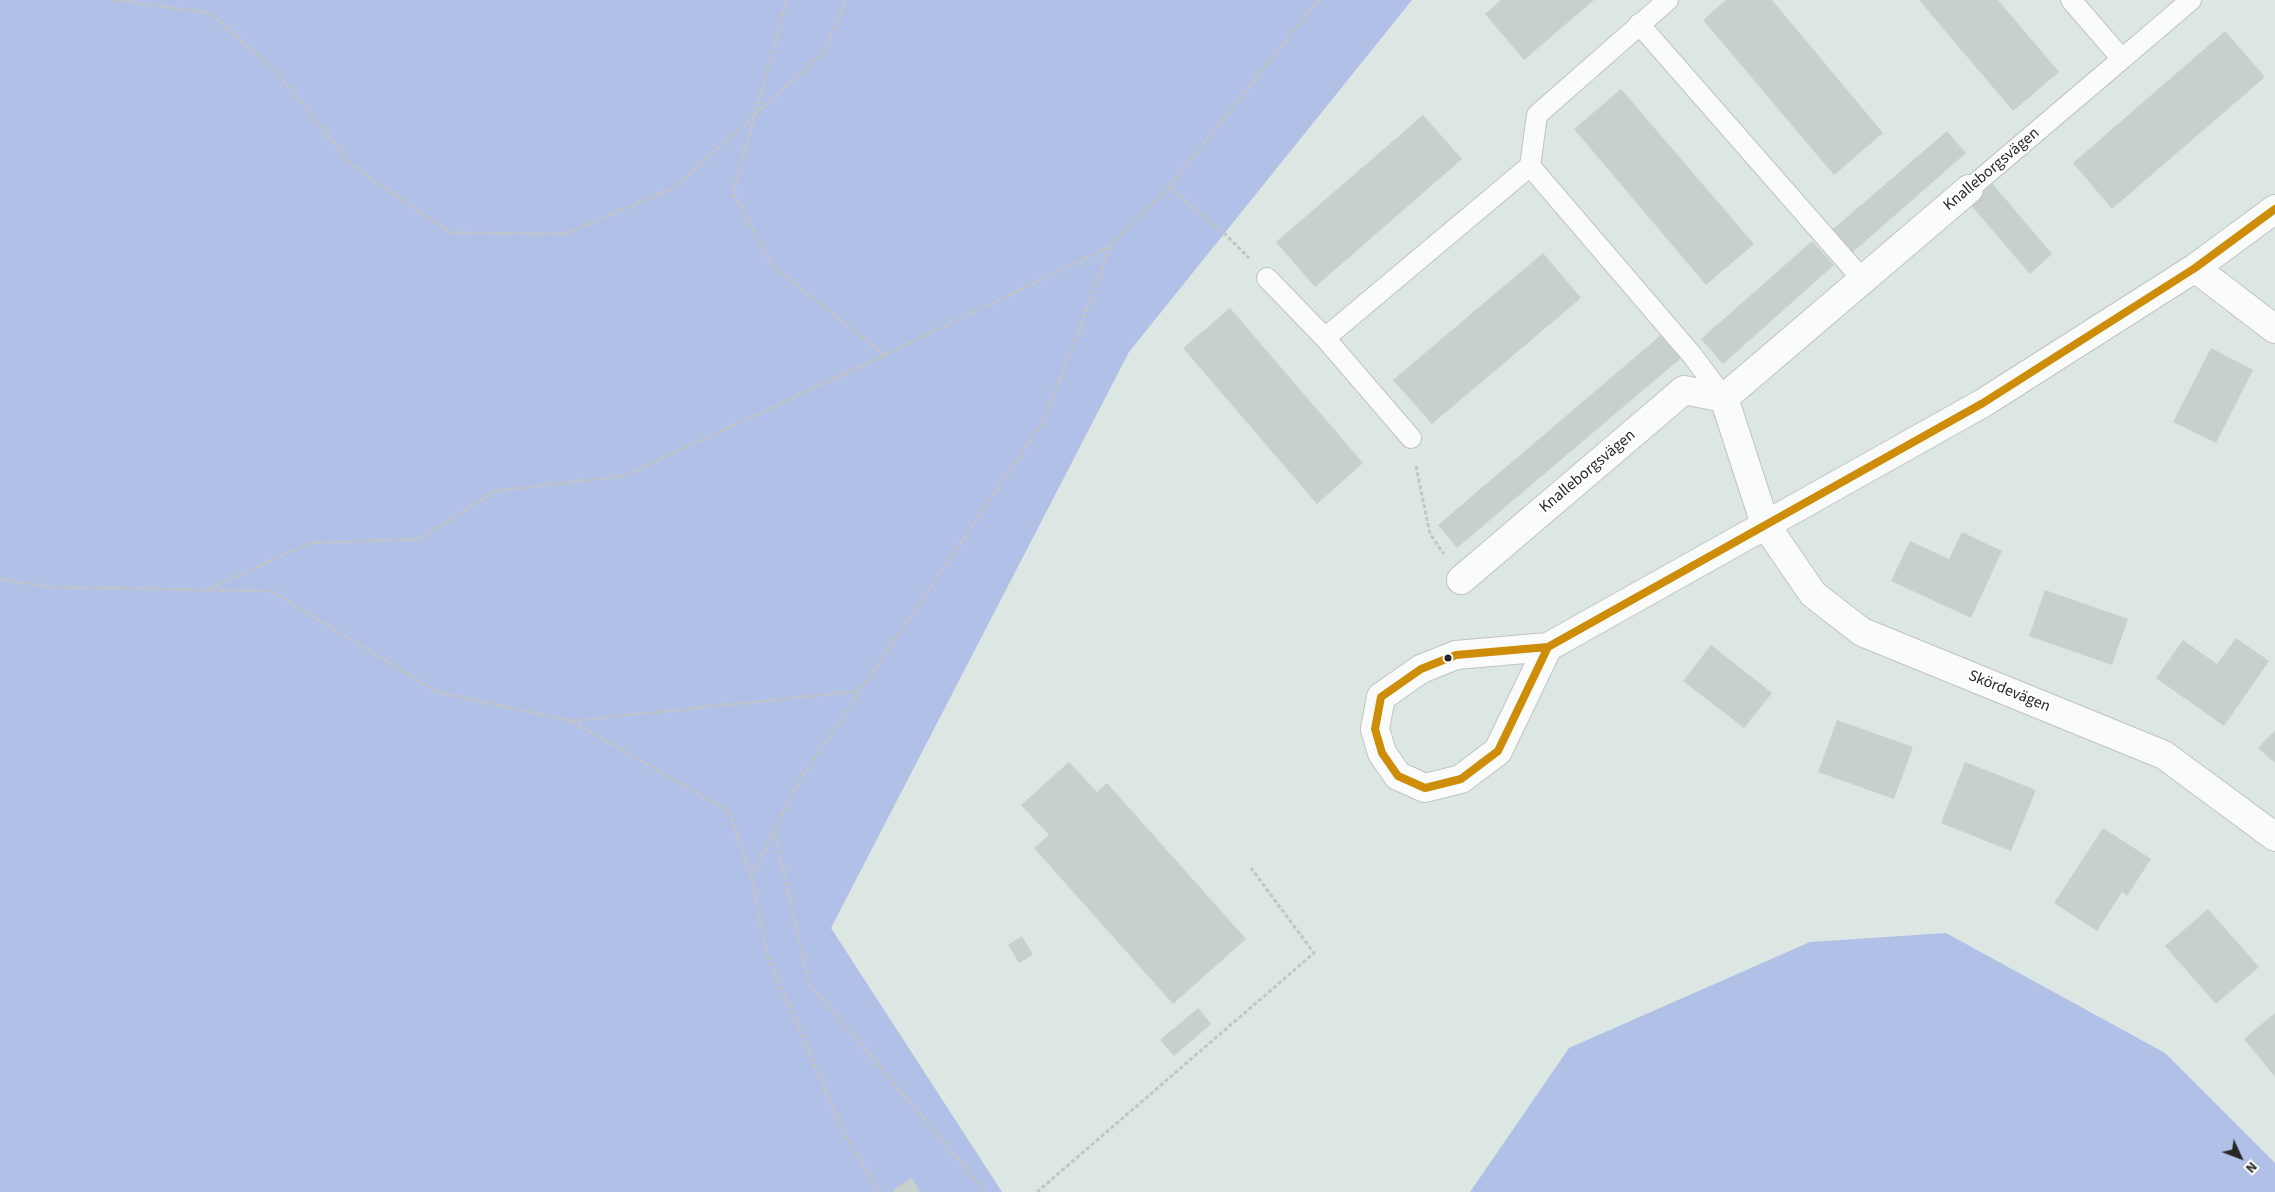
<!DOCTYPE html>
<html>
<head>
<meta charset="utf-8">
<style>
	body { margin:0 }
	#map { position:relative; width:2275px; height:1192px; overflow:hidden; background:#dce7e4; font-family:"Source Sans 3",sans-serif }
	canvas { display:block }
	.north { position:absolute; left:2215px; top:1132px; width:50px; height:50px; -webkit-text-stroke:4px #fff; paint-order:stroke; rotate:133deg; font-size:14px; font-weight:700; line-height:20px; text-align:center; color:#272727 }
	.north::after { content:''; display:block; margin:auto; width:18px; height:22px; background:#272727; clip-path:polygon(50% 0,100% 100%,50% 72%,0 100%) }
</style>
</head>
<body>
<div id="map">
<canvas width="2275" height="1192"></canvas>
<div class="north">N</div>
</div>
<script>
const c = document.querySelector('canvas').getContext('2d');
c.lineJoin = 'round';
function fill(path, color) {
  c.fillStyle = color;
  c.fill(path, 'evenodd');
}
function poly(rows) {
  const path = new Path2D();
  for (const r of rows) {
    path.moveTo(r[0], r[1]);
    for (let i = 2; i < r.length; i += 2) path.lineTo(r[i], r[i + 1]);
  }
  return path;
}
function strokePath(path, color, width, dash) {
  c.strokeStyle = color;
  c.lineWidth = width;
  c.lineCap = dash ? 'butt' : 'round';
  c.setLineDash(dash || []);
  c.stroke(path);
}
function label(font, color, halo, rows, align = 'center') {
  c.font = font + ' "Source Sans 3",sans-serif';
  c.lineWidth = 5;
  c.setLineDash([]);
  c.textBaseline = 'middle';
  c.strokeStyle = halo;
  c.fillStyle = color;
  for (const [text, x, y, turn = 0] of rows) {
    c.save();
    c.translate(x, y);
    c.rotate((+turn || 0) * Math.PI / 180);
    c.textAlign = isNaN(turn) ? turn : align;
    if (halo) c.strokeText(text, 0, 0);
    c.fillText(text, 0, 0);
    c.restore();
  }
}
fill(poly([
	[0,0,1412,0,1129,352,831,928,1002,1192,0,1192],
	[1946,933,2165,1053,2275,1163,2275,1192,1470,1192,1569,1048,1810,942]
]), '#b1c0e6');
fill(poly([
	[1501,0,1594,0,1524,60,1485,14],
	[1726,0,1772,0,1883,133,1834,175,1703,20],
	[1919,0,1998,0,2059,72,2013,111],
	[2225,31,2265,77,2112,209,2073,163],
	[1621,89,1754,244,1706,285,1574,129],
	[1423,115,1462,159,1315,287,1276,242],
	[1947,131,1966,153,1852,253,1832,230],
	[1992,183,2052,254,2030,274,1969,203],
	[1812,241,1834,265,1723,364,1701,339],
	[1543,253,1581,298,1432,424,1393,380],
	[1230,308,1363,463,1317,504,1183,348],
	[1661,335,1681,358,1457,548,1438,525],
	[2211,348,2253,370,2216,443,2173,422],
	[1962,532,2002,551,1971,618,1891,581,1910,541,1949,559],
	[2045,590,2128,619,2112,665,2029,636],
	[2236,638,2269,661,2224,726,2156,678,2183,640,2217,664],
	[1711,645,1772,693,1744,728,1683,681],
	[1837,720,1913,747,1894,799,1818,772],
	[2275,730,2275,763,2258,748],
	[1069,762,1097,792,1107,783,1246,939,1173,1004,1034,848,1049,835,1021,805],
	[1965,762,2036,790,2011,851,1941,823],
	[2103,828,2151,859,2127,896,2122,892,2097,931,2054,903],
	[2208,909,2259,967,2216,1004,2165,946],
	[1022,936,1033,955,1019,963,1008,945],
	[1198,1008,1211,1024,1174,1056,1160,1040],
	[2275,1013,2275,1077,2244,1039],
	[912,1178,920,1192,894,1192,893,1190]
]), '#c7d0cd');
const lane = poly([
	[1639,24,1863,280],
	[2122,59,2191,0],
	[1530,166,1537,115,1668,0],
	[1969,189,2122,59,2071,0],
	[1267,278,1325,338],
	[1411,438,1325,338,1530,166,1692,355,1724,398]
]);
const street = poly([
	[1969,189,1724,398,1765,524,1813,594,1862,632,2164,755,2275,837],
	[2195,268,2275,329],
	[1461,580,1684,390,1724,398],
	[1548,647,1498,751,1461,779,1425,788,1398,776,1382,753,1375,729,1381,697,1421,669,1456,655,1548,647,1983,403,2195,268,2275,209]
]);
strokePath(lane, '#c2c3c2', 22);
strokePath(street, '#c2c3c2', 30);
strokePath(poly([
	[115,0,210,13,273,68,352,165,451,233,565,234,674,188,823,53,846,0],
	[787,0,733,193,773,266,885,355],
	[1169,187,1227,236,1249,258],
	[1416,466,1430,534,1444,554],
	[0,579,49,587,272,591,437,692,571,721,729,811,751,874,767,954,843,1131,879,1192],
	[209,589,309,543,420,539,495,491,624,476,885,355,1111,246],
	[572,721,859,691],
	[774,831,809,983,986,1192],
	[752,874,799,781,1045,419,1111,245,1169,187,1318,0],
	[1037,1192,1314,953,1251,868]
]), '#c3c5c4', 3, [4, 2.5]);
strokePath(lane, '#fafbfb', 20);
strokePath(street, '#fafbfb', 28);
strokePath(poly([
	[1548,647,1498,751,1461,779,1425,788,1398,776,1382,753,1375,729,1381,697,1421,669,1456,655,1548,647],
	[1548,647,1983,403,2195,268,2275,209]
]), '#cd8d08', 8);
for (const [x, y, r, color] of [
	[1448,658,4.5,"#272727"]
]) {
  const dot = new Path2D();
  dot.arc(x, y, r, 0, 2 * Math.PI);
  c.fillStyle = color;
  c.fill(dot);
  strokePath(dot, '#fff', 2);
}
label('16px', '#272727', '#fff', [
	["Knalleborgsvägen",1992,170,-40],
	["Knalleborgsvägen",1588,472,-40],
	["Skördevägen",2009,692,22]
]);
</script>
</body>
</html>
